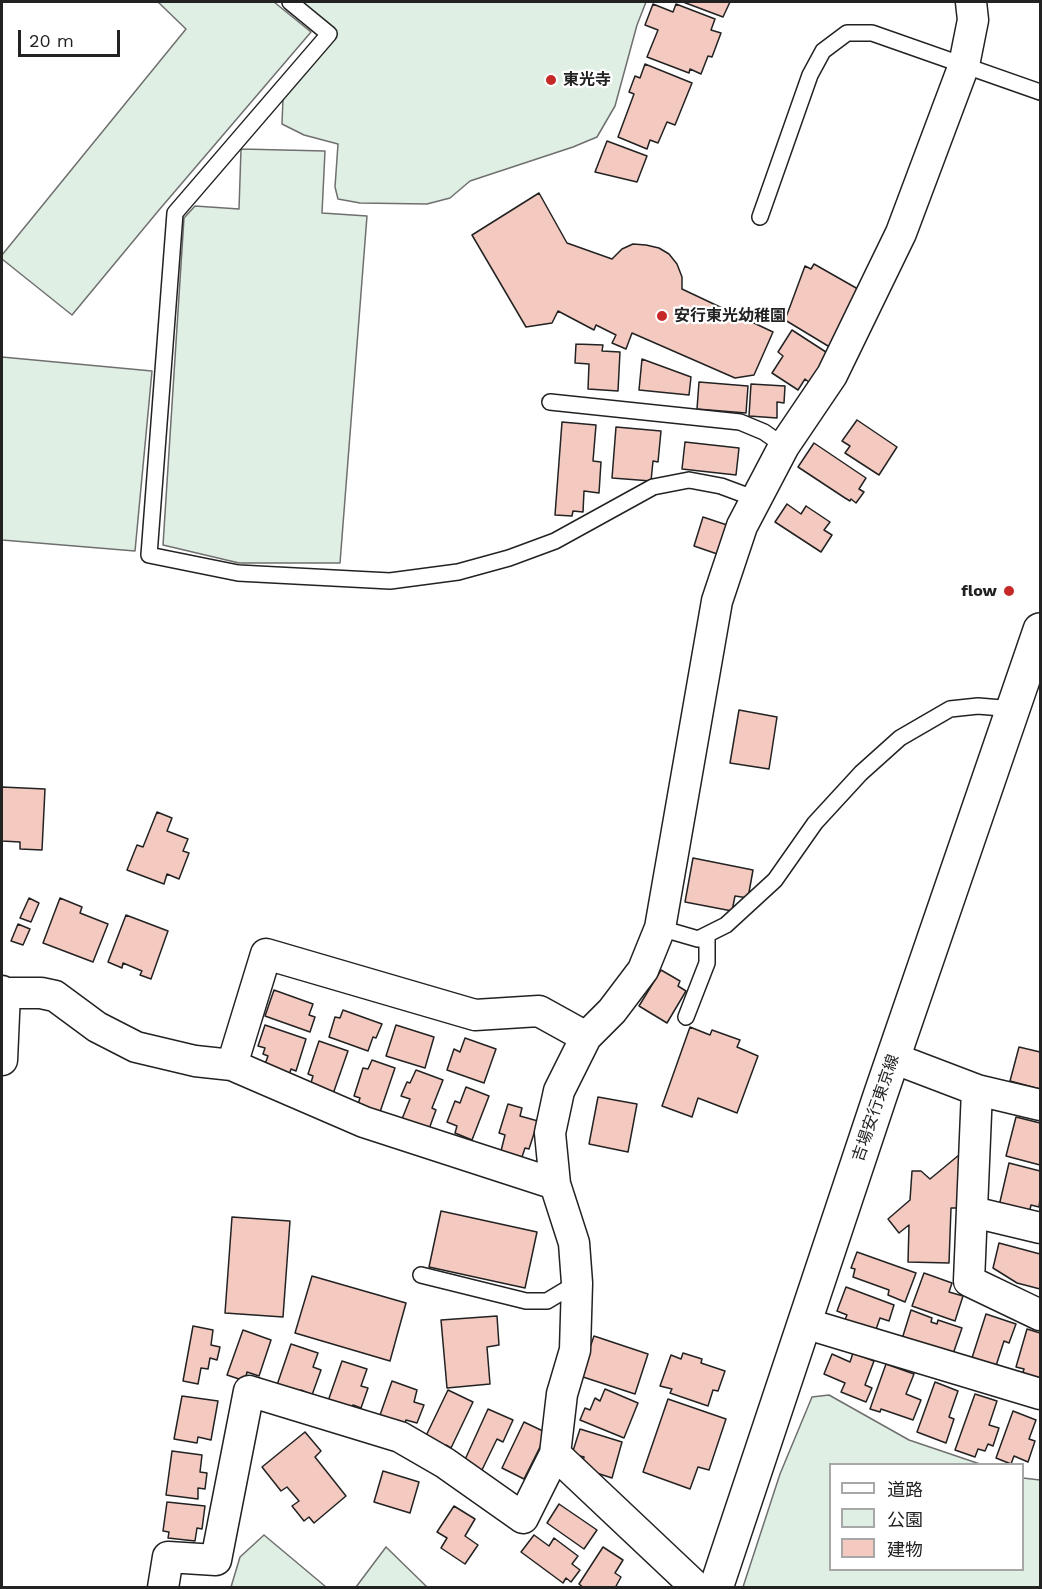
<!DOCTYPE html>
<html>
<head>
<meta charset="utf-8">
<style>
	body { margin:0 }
	#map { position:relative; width:1042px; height:1589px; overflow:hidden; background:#fff; font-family:"Work Sans","Noto Sans JP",sans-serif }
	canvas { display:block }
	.frame { position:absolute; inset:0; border:3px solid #222; pointer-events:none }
	.legend { position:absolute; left:829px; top:1463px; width:195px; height:108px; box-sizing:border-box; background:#fff; border:2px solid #a7a7a7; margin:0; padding:8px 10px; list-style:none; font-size:18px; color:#222 }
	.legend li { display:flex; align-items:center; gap:12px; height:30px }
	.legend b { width:30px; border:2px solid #a7a7a7 }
	.scale { position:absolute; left:18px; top:30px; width:102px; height:27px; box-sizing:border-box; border:3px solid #222; border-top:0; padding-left:8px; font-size:18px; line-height:21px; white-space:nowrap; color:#222; -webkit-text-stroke:4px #fff; paint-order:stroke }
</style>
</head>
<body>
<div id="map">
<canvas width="1042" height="1589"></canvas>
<div class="frame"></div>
<ul class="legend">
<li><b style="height:8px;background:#fff"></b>道路</li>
<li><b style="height:16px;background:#e0efe3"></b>公園</li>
<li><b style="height:16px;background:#f3c9c0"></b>建物</li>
</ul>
<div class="scale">20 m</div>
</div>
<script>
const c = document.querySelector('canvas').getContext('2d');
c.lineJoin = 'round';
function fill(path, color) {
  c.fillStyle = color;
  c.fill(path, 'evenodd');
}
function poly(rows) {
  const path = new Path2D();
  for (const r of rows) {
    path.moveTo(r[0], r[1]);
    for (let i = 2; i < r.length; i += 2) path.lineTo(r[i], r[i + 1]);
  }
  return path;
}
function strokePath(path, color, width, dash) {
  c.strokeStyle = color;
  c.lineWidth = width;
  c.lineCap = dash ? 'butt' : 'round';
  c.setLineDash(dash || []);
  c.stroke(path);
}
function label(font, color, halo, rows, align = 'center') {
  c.font = font + ' "Work Sans","Noto Sans JP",sans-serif';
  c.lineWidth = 4.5;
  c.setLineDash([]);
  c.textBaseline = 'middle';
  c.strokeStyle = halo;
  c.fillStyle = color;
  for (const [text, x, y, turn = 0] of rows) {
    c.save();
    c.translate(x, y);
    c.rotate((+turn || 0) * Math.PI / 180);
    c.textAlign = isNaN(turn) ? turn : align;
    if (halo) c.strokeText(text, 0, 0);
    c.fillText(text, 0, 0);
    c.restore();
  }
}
const green = poly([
	[158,2,274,2,311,32,159,210,72,315,2,259,2,255,186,29,158,2],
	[303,2,646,2,637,25,615,106,597,137,573,147,470,181,450,198,427,204,360,203,338,199,335,187,338,144,304,135,282,124,283,98,322,30,300,7,303,2],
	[241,149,325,151,322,213,367,216,340,563,239,563,163,545,184,218,195,206,239,209,241,149],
	[2,357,152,371,135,551,2,540,2,357],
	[829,1395,909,1440,980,1464,830,1464,830,1570,1022,1570,1023,1478,1040,1480,1040,1587,743,1587,780,1474,812,1397,829,1395],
	[264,1535,326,1587,231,1587,240,1557,264,1535],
	[386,1547,427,1587,356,1587,386,1547]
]);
fill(green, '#e0efe3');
strokePath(green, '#6f6f6f', 1.5);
const building = poly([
	[683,2,730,2,723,17,683,2],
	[653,4,673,12,676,4,715,19,711,30,721,33,712,57,708,56,701,74,690,69,689,73,647,57,658,30,645,25,653,4],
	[645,64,692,83,675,125,667,122,658,143,650,140,647,149,618,137,634,94,629,92,635,76,640,78,645,64],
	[607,141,647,156,637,182,595,172,607,141],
	[539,193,567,243,612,259,622,249,633,244,646,245,659,248,669,254,677,264,682,277,682,289,773,332,754,375,735,378,632,333,626,349,612,343,616,335,596,325,594,330,558,311,552,323,526,327,472,235,539,193],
	[814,264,865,293,833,349,785,320,805,266,811,269,814,264],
	[792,330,829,354,810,383,805,379,798,390,772,373,783,356,778,352,792,330],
	[576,344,603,345,602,351,620,352,618,391,588,389,589,364,575,363,576,344],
	[642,359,691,377,689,395,639,390,642,359],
	[699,382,748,386,746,413,697,409,699,382],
	[751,384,785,386,784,403,777,402,777,418,749,416,751,384],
	[857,420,897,447,879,475,845,453,850,446,842,441,857,420],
	[562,422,596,425,593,461,601,462,599,493,584,491,583,512,573,511,572,516,555,515,562,422],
	[616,427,661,431,658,462,653,461,651,481,612,478,616,427],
	[685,442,739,448,736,475,682,469,685,442],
	[814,443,866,478,859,489,864,492,856,503,851,499,850,501,845,498,798,467,814,443],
	[787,504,801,514,806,506,830,522,824,530,832,535,821,552,775,522,787,504],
	[703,517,733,527,723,556,694,546,703,517],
	[739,710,777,717,769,769,730,763,739,710],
	[2,787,45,789,42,850,20,849,20,842,2,841,2,787],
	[157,812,172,818,167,831,188,839,183,851,189,853,179,879,167,874,164,884,127,870,137,845,143,847,157,812],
	[693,858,753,870,748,898,735,896,732,911,685,902,693,858],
	[29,898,39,903,31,922,20,918,29,898],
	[60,898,82,907,80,913,108,924,93,962,43,943,60,898],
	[126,915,168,931,151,979,140,975,142,971,123,963,122,968,108,962,126,915],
	[18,924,30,929,23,945,11,941,18,924],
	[661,970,680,981,678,986,686,991,667,1023,639,1006,661,970],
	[274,990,313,1004,309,1015,315,1017,310,1032,265,1016,274,990],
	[343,1010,382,1024,376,1038,373,1037,368,1051,329,1037,335,1017,340,1018,343,1010],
	[265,1025,306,1039,296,1071,291,1069,289,1075,264,1067,268,1056,263,1054,265,1048,258,1046,265,1025],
	[396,1025,434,1037,425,1068,386,1056,396,1025],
	[690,1027,710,1035,712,1030,740,1040,737,1047,758,1056,737,1113,698,1098,692,1117,662,1106,690,1027],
	[465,1038,496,1049,484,1083,447,1070,454,1049,460,1052,465,1038],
	[319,1041,348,1051,333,1094,310,1086,313,1076,308,1074,319,1041],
	[1019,1047,1040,1052,1040,1089,1010,1081,1019,1047],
	[372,1060,395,1068,380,1112,358,1104,360,1098,354,1096,363,1068,368,1069,372,1060],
	[416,1070,443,1080,432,1108,436,1110,429,1129,402,1119,410,1099,401,1096,407,1082,410,1083,416,1070],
	[466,1087,489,1096,472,1140,455,1133,457,1126,447,1122,455,1101,460,1103,466,1087],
	[598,1097,637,1104,628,1152,589,1144,598,1097],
	[508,1104,522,1108,520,1116,538,1121,529,1149,525,1148,522,1157,501,1151,505,1135,499,1133,508,1104],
	[1016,1117,1040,1123,1040,1165,1006,1156,1016,1117],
	[959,1155,959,1208,951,1208,949,1263,908,1262,909,1225,899,1233,888,1219,910,1200,912,1171,921,1171,930,1179,959,1155],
	[1009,1163,1040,1171,1040,1199,1039,1207,1031,1205,1029,1214,999,1206,1009,1163],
	[441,1211,537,1232,525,1288,429,1267,441,1211],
	[232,1217,290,1221,283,1317,225,1313,232,1217],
	[999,1243,1040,1254,1040,1289,1017,1283,993,1268,999,1243],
	[857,1252,916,1273,905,1302,888,1295,889,1290,853,1277,855,1269,851,1268,857,1252],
	[924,1273,952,1283,949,1292,963,1296,955,1321,912,1306,924,1273],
	[312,1276,406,1303,390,1361,295,1333,312,1276],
	[846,1287,894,1305,889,1321,880,1318,874,1335,843,1324,847,1315,837,1311,846,1287],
	[911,1310,932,1318,931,1322,937,1324,938,1320,962,1328,952,1357,902,1339,911,1310],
	[986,1314,1016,1324,1009,1343,1004,1341,995,1369,971,1361,986,1314],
	[497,1316,499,1345,487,1347,490,1384,447,1388,441,1320,497,1316],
	[193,1326,213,1330,211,1345,220,1347,217,1360,210,1358,208,1369,201,1368,198,1384,183,1381,193,1326],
	[1027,1329,1040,1333,1040,1385,1021,1379,1024,1369,1016,1367,1027,1329],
	[243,1330,271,1340,259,1376,247,1372,245,1381,227,1375,243,1330],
	[594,1336,648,1354,635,1394,580,1376,594,1336],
	[291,1344,318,1353,313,1367,321,1370,312,1395,301,1390,298,1396,276,1388,291,1344],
	[683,1353,702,1359,701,1363,725,1371,718,1391,713,1390,708,1406,670,1393,672,1389,660,1386,671,1355,681,1359,683,1353],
	[853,1353,874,1361,865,1385,872,1388,866,1402,841,1392,845,1383,824,1374,832,1354,850,1362,853,1353],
	[342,1361,367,1369,361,1386,368,1388,361,1408,353,1405,350,1413,327,1404,342,1361],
	[886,1364,914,1374,906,1394,921,1400,913,1420,881,1409,880,1412,870,1409,886,1364],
	[392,1381,417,1390,414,1402,424,1405,417,1423,406,1420,404,1427,379,1418,392,1381],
	[935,1382,958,1391,949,1417,954,1419,946,1443,917,1432,935,1382],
	[605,1389,638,1403,624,1438,580,1420,585,1408,590,1410,595,1398,600,1401,605,1389],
	[448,1390,473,1402,451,1448,446,1445,443,1452,423,1442,448,1390],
	[975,1394,997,1401,989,1425,999,1428,993,1446,988,1444,985,1451,978,1449,975,1457,955,1450,975,1394],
	[182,1396,218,1401,211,1440,198,1437,197,1443,174,1439,182,1396],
	[668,1399,726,1419,709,1470,698,1467,690,1489,643,1472,668,1399],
	[488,1409,513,1420,503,1442,497,1439,481,1472,463,1464,488,1409],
	[1013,1411,1036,1420,1029,1439,1035,1441,1028,1462,1014,1456,1011,1464,996,1458,1013,1411],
	[524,1422,547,1433,524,1479,502,1468,524,1422],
	[580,1429,622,1442,612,1478,581,1468,584,1457,572,1454,580,1429],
	[305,1432,321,1451,315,1457,346,1496,314,1523,309,1517,304,1521,292,1506,299,1501,287,1487,281,1491,262,1467,305,1432],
	[172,1451,202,1455,200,1472,207,1473,205,1489,198,1488,198,1499,166,1495,172,1451],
	[383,1471,419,1482,410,1513,374,1502,383,1471],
	[167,1502,205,1506,202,1529,197,1528,195,1541,168,1538,169,1532,163,1531,167,1502],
	[559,1504,597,1530,584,1549,547,1523,559,1504],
	[454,1506,475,1519,465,1536,478,1545,465,1564,441,1548,447,1538,437,1532,454,1506],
	[534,1535,549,1546,554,1538,578,1556,572,1564,580,1570,571,1582,566,1578,563,1583,521,1552,534,1535],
	[603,1547,623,1560,615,1573,621,1577,615,1588,584,1588,579,1584,603,1547]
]);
fill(building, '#f3c9c0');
strokePath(building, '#222', 1.5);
const service = poly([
	[290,2,329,34,175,213,149,555,238,573,390,581,458,572,509,558,555,541,653,487,689,480,721,486,756,499],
	[760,217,810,75,823,51,847,33,872,33,1040,92],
	[550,402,740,422,764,432,784,446],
	[660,928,698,939,726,925,775,880,815,823,861,773,900,738,950,709,978,706,1014,709],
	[686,1017,707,963,707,935],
	[421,1275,526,1301,547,1301,577,1283]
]);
const minor = poly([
	[2,991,5,993,2,1060],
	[5,993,41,993,55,996,97,1027,136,1047,195,1061,232,1065,364,1122,555,1184],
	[893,1058,977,1090,969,1281,1040,1315],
	[232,1065,266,954,475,1015,539,1011,586,1037],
	[977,1090,1040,1105],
	[973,1212,1040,1228],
	[804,1323,1040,1394],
	[555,1454,697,1588],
	[163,1588,168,1557,216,1560,249,1391,400,1437,445,1463,523,1518,555,1454,562,1394,575,1350,577,1283,574,1243,555,1184,550,1133,559,1091,586,1037,612,1011,643,970,660,928,717,601,742,526,784,446,832,375,901,233,964,65,973,20,971,2]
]);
const secondary = poly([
	[716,1588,881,1093,1040,630]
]);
strokePath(service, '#222', 18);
strokePath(minor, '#222', 33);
strokePath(secondary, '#222', 36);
strokePath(service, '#fff', 15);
strokePath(minor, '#fff', 30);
strokePath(secondary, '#fff', 33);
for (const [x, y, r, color] of [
	[551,80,6,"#c62828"],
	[662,316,6,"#c62828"],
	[1009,591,6,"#c62828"]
]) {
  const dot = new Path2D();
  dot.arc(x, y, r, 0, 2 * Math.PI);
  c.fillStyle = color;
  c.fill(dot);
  strokePath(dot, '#fff', 2);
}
label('bold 16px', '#222', '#fff', [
	["東光寺",563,80],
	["安行東光幼稚園",674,316],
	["flow",997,591,"right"]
], 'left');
label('16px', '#222', '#fff', [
	["吉場安行東京線",876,1108,-71]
]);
</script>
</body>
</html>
